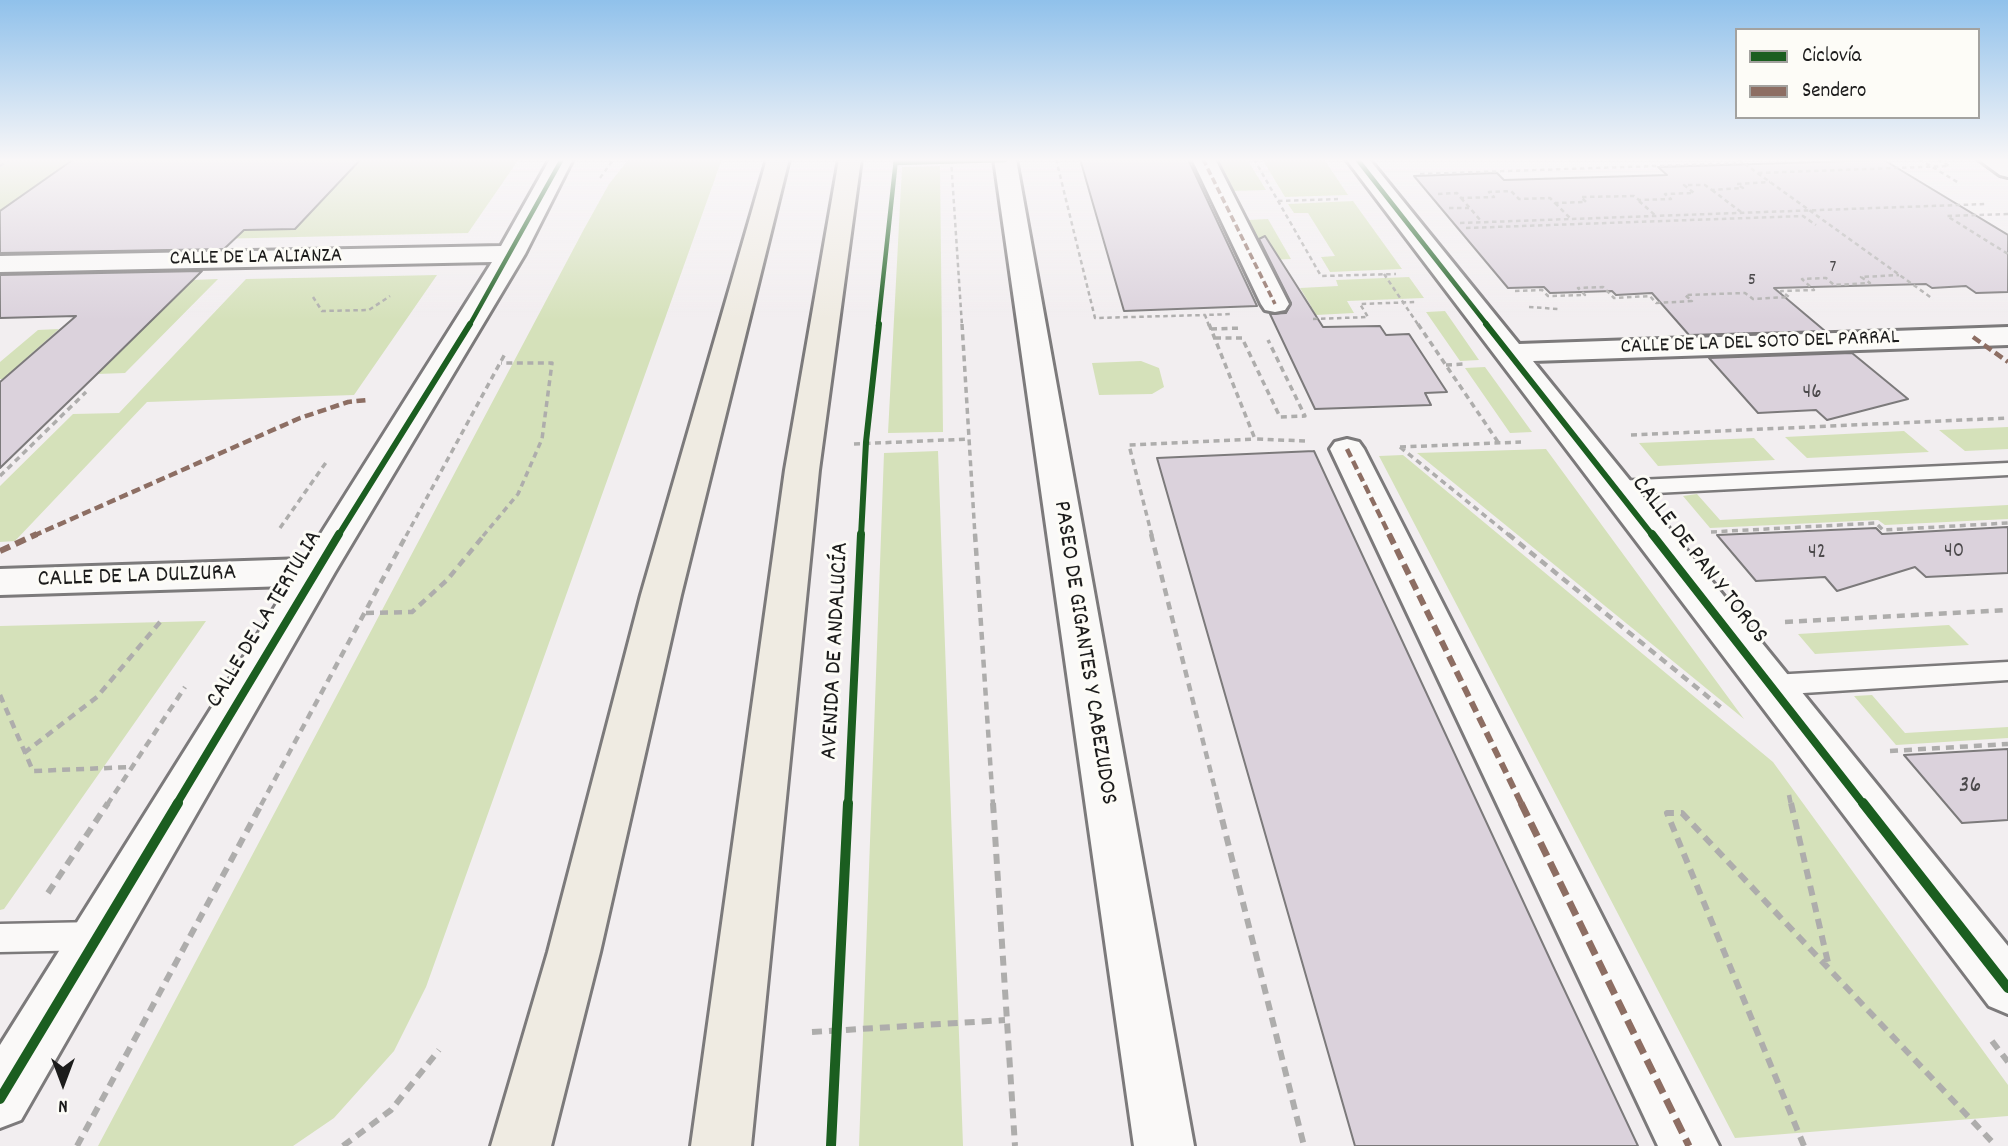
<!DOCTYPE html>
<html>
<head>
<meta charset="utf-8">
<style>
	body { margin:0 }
	#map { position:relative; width:2008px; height:1146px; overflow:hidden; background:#f2eef0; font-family:Dekko,sans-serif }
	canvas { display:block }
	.legend { position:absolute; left:1735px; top:28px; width:245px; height:91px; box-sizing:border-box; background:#fdfcf7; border:2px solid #a3a29f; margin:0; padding:9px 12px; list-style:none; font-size:21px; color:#1c1c1c }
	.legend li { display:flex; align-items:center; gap:14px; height:35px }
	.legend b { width:35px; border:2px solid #a3a29f }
	.north { position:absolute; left:28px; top:1048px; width:70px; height:70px; -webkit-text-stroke:5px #fdfcf7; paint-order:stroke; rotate:180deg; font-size:19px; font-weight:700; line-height:28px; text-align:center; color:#1c1c1c }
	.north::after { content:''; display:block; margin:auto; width:24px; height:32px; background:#1c1c1c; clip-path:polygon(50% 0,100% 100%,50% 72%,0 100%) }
</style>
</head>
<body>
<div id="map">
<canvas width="2008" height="1146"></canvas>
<ul class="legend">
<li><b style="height:9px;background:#1b5e20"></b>Ciclovía</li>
<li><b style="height:9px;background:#8d6e63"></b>Sendero</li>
</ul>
<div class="north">N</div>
</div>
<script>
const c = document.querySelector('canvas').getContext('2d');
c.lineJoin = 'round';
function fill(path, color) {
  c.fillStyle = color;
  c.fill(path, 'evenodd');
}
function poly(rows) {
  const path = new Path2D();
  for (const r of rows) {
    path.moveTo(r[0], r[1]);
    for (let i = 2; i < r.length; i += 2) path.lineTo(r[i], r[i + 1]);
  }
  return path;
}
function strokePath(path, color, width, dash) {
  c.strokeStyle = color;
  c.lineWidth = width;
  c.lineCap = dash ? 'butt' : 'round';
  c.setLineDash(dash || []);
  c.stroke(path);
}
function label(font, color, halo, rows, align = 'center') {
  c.font = font + ' Dekko,sans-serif';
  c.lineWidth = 6;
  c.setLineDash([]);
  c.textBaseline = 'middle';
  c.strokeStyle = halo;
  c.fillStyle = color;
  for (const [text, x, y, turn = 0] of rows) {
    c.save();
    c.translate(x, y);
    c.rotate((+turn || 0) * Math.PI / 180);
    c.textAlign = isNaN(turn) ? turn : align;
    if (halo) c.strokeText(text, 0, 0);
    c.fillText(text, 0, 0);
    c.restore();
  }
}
fill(poly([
	[0,159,519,159,468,233,0,244],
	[629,159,722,159,426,987,394,1051,334,1118,293,1146,98,1146,584,229,609,184],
	[1215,159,1247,159,1266,190,1232,191],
	[1262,159,1324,159,1348,195,1285,197],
	[940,166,943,432,888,433,902,167],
	[1353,201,1402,269,1330,272,1321,257,1335,256,1308,213,1294,213,1288,204],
	[1268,219,1291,259,1270,260,1248,220],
	[437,275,354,395,147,402,15,541,0,542,0,486,73,414,119,413,246,279],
	[1409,277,1424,298,1347,301,1354,313,1316,315,1312,308,1296,307,1311,306,1300,288,1338,286,1336,280],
	[218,279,125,373,97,374,192,280],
	[1445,311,1479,360,1460,361,1426,312],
	[59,329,3,379,0,379,0,362,38,330],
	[1141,361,1159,368,1164,387,1152,394,1099,395,1092,363],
	[1485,367,1532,432,1510,433,1465,368],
	[2008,427,2008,449,1965,451,1939,430],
	[1904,431,1929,452,1807,458,1785,437],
	[1754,438,1775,460,1658,466,1639,443],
	[1546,449,1744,719,1417,453],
	[938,451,963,1146,859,1146,884,453],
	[1403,455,1773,762,2008,1085,2008,1116,1735,1138,1379,456],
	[1697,494,1720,520,2008,505,2008,519,1885,525,1878,520,1710,528,1683,496],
	[206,621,4,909,0,910,0,626],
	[1949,625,1969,645,1815,654,1798,634],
	[1872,695,1905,733,2008,727,2008,738,1896,745,1854,696]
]), '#d5e1ba');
const building = poly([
	[74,159,361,159,295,229,244,230,224,249,0,253,0,211,74,159],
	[1080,159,1188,159,1257,306,1124,311,1080,159],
	[1884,160,2008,235,2008,292,1976,293,1966,286,1932,288,1926,284,1774,288,1825,331,1689,335,1652,293,1616,295,1612,291,1550,293,1544,287,1508,288,1414,176,1497,173,1504,180,1667,175,1658,167,1884,160],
	[1265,236,1323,327,1380,326,1386,335,1409,334,1447,392,1425,393,1431,405,1315,409,1270,314,1286,313,1291,303,1259,239,1265,236],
	[202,271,97,374,0,468,0,382,76,316,0,318,0,275,202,271],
	[1852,353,1908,399,1827,420,1816,410,1758,413,1709,358,1852,353],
	[1314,451,1555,970,1638,1146,1355,1146,1157,458,1314,451],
	[2008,527,2008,573,1926,577,1915,567,1837,591,1825,577,1756,581,1717,535,1876,528,1882,534,2008,527],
	[2008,749,2008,820,1962,823,1904,755,2008,749]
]);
fill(building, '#dbd2dc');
strokePath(building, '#7c7a7b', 2);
const lane = poly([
	[2008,463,2008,475,1616,495,1609,493,1606,488,1609,483,1616,481,2008,463],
	[2008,662,2008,680,1772,695,1763,692,1759,685,1763,678,1772,675,2008,662],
	[96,922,107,926,111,936,107,946,96,950,0,952,0,924,96,922]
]);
const street = poly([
	[550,159,573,159,525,254,335,572,21,1120,0,1128,0,1045,288,586,0,595,0,569,305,559,492,262,0,272,0,256,501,246,550,159],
	[994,159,1016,159,1194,1146,1134,1146,994,159],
	[1192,159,1215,159,1289,304,1285,310,1275,312,1265,310,1261,304,1192,159],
	[1346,159,1369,159,1519,344,2008,327,2008,345,1533,361,2008,946,2008,1014,1989,1006,1346,159],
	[1978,159,2008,160,2008,177,2000,175,1978,159],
	[1347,439,1359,442,1364,449,1719,1146,1658,1146,1330,449,1335,442,1347,439]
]);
const primary = poly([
	[767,159,789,159,681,595,600,952,551,1146,491,1146,548,952,641,595,767,159],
	[839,159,861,159,819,470,751,1146,691,1146,785,470,839,159]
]);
strokePath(lane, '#7c7a7b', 5);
strokePath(street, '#7c7a7b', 6);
strokePath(primary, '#7c7a7b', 6);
strokePath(poly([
	[951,159,962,326],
	[1056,159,1095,318,1205,315],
	[1254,159,1321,276,1396,274],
	[1738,159,1933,299],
	[1919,159,1959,183],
	[1938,159,1949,166],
	[895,163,966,161],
	[0,166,10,159],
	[1758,173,1949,166],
	[1420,174,1743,163],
	[600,178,614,159],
	[1712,190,1741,212],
	[1438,194,1457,193,1461,198,1494,197,1489,192,1511,191,1519,199,1550,198,1555,203,1586,202,1581,197,1634,196,1639,200,1671,199,1665,194,1694,193,1684,185,1705,185,1712,190,1743,188,1737,184,1770,182],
	[1461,198,1482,222],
	[1278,201,1338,199],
	[1639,201,1656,216],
	[1555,203,1571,219],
	[1449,208,1469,208],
	[2008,214,1947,216,2008,254],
	[1460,223,1986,204],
	[1466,228,1803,216,1816,225],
	[1384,274,1419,326],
	[1515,291,1542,290,1548,296,1585,295,1578,288,1603,287,1614,298,1650,296,1656,303,1692,301,1685,295,1745,293,1753,299,1789,297,1781,291,1814,290,1802,279,1826,278,1834,285,1870,283,1861,277,1899,275],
	[313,297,322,311,369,310,390,296],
	[1529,307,1558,309],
	[1313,319,1368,317,1360,304,1416,302],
	[1209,326,1205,315,1233,314]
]), '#aeadac', 2.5, [4.5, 3.5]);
strokePath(poly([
	[962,324,975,536],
	[1209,324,1255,439,1305,441],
	[1418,324,1498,442],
	[1211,329,1242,328],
	[1215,338,1242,338,1280,417,1305,416,1268,340],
	[1446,365,1464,364],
	[1631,435,2008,418],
	[854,444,969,439],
	[1400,447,1510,536],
	[1400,447,1521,442],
	[0,476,86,392],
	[280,528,327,461],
	[1711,532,1876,523,1883,530,2008,523],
	[406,536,506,352],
	[483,536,518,494,542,439,552,363,501,363],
	[1152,536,1129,445,1255,439]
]), '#aeadac', 3.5, [6, 4.5]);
strokePath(poly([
	[975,534,993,805],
	[1151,534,1219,805],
	[1508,534,1723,709],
	[366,613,412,612,447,580,485,534],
	[1785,622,2008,610],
	[0,695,33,771,132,767],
	[1890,751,2008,744],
	[24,753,97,697,160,622],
	[1789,795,1791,805],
	[107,805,185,687],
	[261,805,407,534]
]), '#aeadac', 4.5, [8, 6]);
strokePath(poly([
	[993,803,1015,1146],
	[1218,803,1304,1146],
	[1791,803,1829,967],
	[48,893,108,803],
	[812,1032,1005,1020],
	[1992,1041,2008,1062],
	[77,1146,262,803],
	[343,1146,391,1110,439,1050],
	[1804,1146,1667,813,1682,813,1996,1146]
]), '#aeadac', 6, [10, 7]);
fill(lane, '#faf9f8');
fill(street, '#faf9f8');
fill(primary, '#efebe2');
strokePath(poly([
	[1203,159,1275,304]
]), '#8d6e63', 3.5, [7, 3.5]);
strokePath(poly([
	[1973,337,2008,362],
	[1347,449,1390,536],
	[33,536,300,418,348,402,367,400]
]), '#8d6e63', 4.5, [9, 4.5]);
strokePath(poly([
	[1389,534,1522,805],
	[0,551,37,534]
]), '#8d6e63', 6, [11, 6]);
strokePath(poly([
	[1521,803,1689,1146]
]), '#8d6e63', 7, [15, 7]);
strokePath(poly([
	[1357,159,1488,326],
	[895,163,1005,160],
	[469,326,562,159],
	[878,326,896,159]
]), '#1b5e20', 4.5);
strokePath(poly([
	[1486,324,1653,536],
	[338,536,470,324],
	[861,536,866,442,879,324]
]), '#1b5e20', 6);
strokePath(poly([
	[1652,534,1864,805],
	[176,805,339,534],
	[848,805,861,534]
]), '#1b5e20', 8);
strokePath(poly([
	[1863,803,2008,988],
	[0,1099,178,803],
	[831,1146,848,803]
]), '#1b5e20', 10);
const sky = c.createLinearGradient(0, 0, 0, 320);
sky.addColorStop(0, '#90c1eb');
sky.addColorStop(0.5, '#f9f7f8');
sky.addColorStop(1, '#f9f7f800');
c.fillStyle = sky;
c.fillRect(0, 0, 2008, 320);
label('18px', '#4c4a4c', null, [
	["7",1833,269],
	["5",1752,282]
]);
label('21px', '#1c1c1c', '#fdfcf7', [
	["CALLE DE LA ALIANZA",256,259,-1],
	["CALLE DE LA DEL SOTO DEL PARRAL",1760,344,-2]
]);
label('21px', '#4c4a4c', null, [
	["46",1812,394],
	["40",1954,553],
	["42",1817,554]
]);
label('24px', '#1c1c1c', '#fdfcf7', [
	["CALLE DE PAN Y TOROS",1698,561,52],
	["CALLE DE LA DULZURA",137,578,-2],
	["CALLE DE LA TERTULIA",266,620,-59],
	["AVENIDA DE ANDALUCÍA",837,651,-87],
	["PASEO DE GIGANTES Y CABEZUDOS",1083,653,81]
]);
label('24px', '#4c4a4c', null, [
	["36",1970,788]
]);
</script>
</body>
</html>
